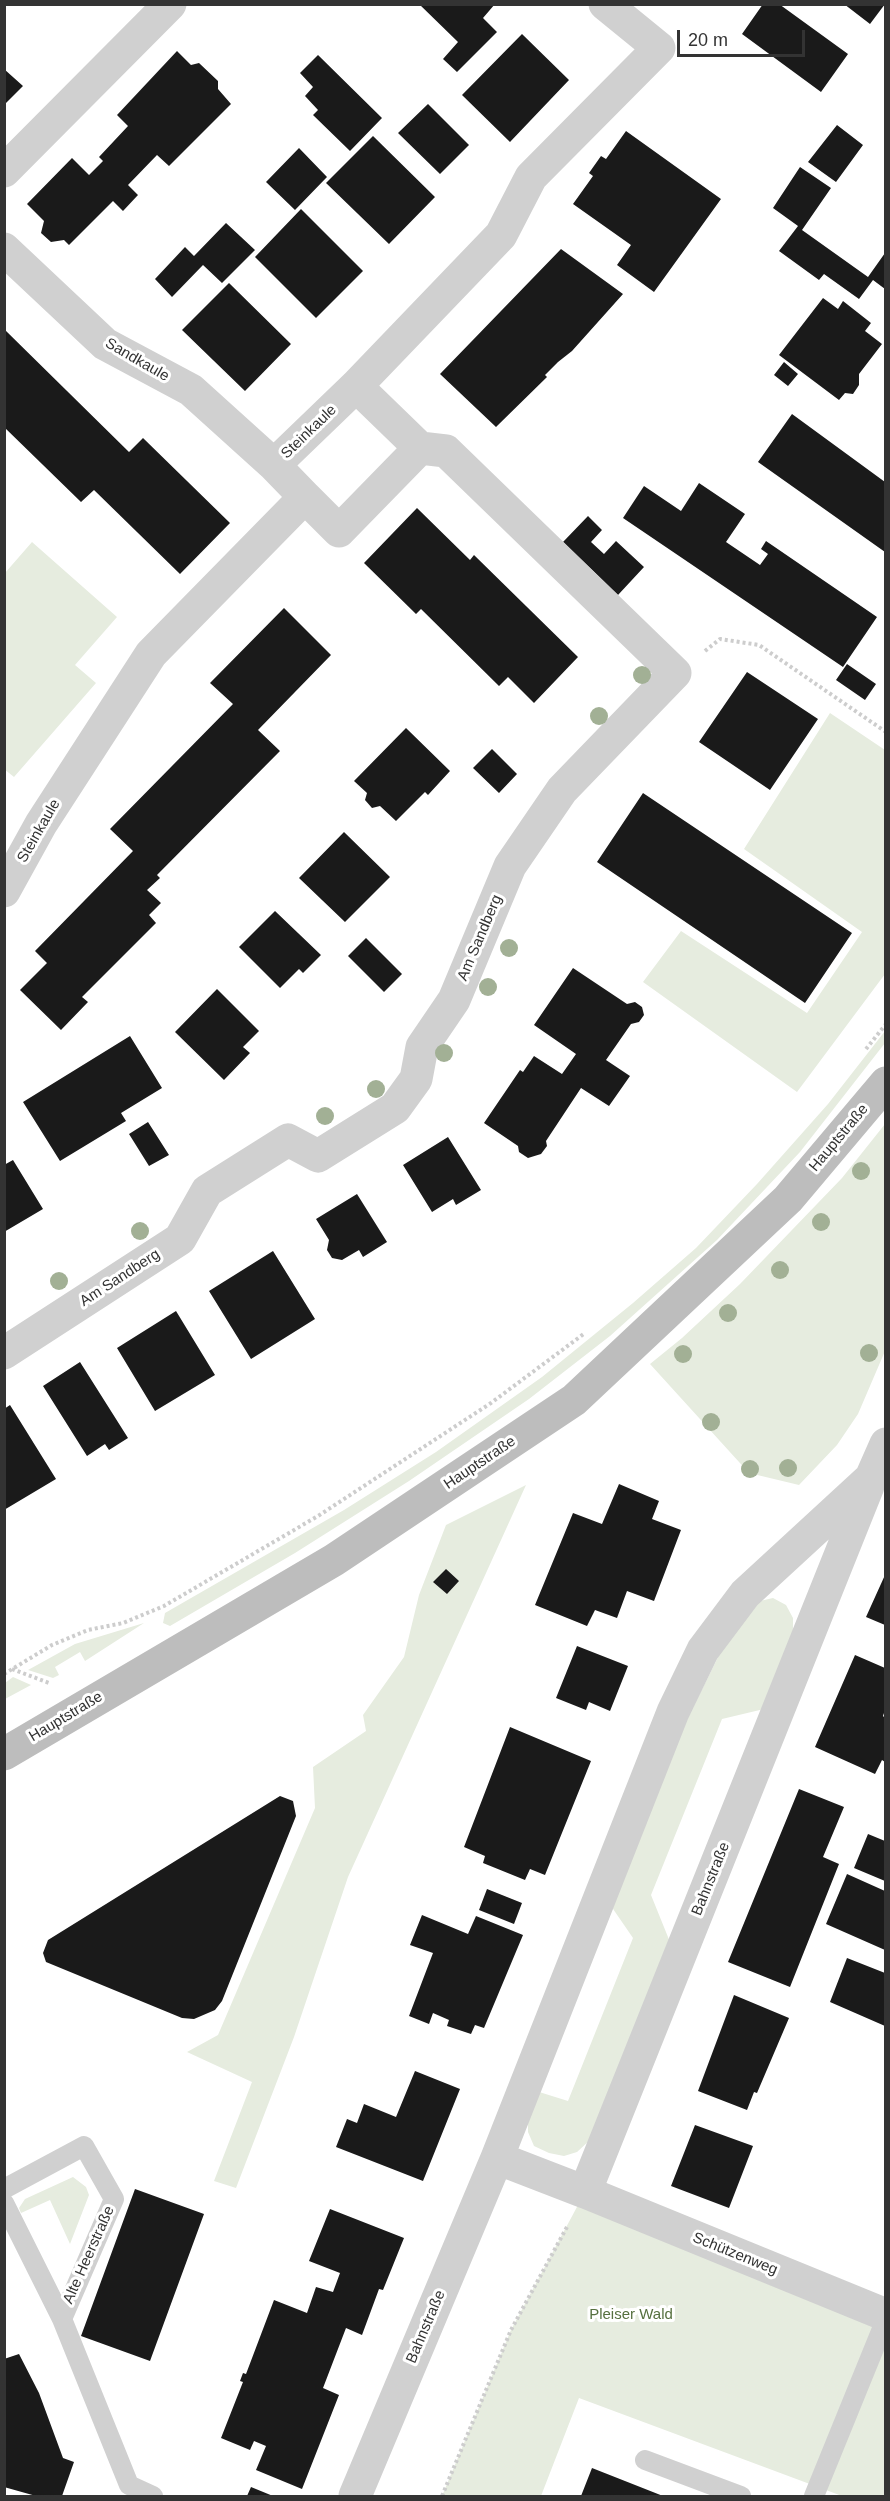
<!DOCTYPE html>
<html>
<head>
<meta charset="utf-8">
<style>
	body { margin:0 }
	#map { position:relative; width:890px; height:2501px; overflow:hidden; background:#fff; font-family:Arial,sans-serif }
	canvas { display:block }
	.frame { position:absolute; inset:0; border:6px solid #333; pointer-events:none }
	.scale { position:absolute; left:677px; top:30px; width:128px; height:27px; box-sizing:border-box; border:3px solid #333; border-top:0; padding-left:8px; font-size:18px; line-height:21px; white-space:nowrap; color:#333; -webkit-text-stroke:4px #fff; paint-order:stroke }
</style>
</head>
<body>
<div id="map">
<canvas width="890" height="2501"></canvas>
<div class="frame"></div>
<div class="scale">20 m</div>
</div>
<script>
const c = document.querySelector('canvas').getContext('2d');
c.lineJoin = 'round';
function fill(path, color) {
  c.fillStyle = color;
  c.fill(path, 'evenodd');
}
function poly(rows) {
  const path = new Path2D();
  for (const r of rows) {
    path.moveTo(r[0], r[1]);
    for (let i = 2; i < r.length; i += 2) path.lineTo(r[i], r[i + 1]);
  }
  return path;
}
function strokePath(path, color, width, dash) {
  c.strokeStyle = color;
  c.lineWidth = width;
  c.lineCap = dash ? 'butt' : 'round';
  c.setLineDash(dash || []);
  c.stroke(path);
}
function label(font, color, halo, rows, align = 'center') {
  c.font = font + ' Arial,sans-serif';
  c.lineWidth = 6;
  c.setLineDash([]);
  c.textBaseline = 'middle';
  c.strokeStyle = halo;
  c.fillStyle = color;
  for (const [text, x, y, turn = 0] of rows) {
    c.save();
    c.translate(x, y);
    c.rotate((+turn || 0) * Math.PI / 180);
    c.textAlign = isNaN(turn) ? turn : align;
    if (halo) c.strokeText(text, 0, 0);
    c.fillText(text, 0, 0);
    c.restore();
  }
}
fill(poly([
	[32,542,117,617,75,665,96,683,14,777,4,769,5,573],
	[830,713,885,750,885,974,797,1092,643,982,681,931,807,1013,862,932,744,849],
	[885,1031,885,1043,800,1152,717,1240,610,1336,529,1399,409,1481,295,1553,170,1626,163,1623,165,1613,344,1510,436,1452,542,1377,633,1303,696,1248,757,1184,828,1104],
	[885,1124,885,1351,858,1414,837,1445,799,1485,749,1473,650,1364,682,1338,740,1284,842,1178],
	[526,1485,348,1877,294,2037,236,2188,214,2181,252,2082,187,2052,218,2035,315,1808,313,1767,366,1731,363,1715,404,1657,419,1595,446,1525],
	[773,1598,786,1605,793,1618,793,1638,764,1709,722,1719,651,1895,670,1942,590,2140,577,2152,564,2156,549,2153,534,2146,528,2132,528,2113,536,2091,568,2101,633,1938,611,1906,677,1740,721,1651,760,1601],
	[144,1623,85,1661,80,1652,55,1667,59,1675,53,1678,28,1670,75,1644],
	[13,1677,31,1685,5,1699,5,1683],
	[73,2177,86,2187,89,2195,70,2244,50,2200,21,2213,19,2208,25,2199],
	[585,2192,885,2315,885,2496,842,2496,579,2398,541,2496,442,2496,511,2330]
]), '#e6ecdf');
fill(poly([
	[419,4,495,4,483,18,497,32,457,72,443,59,458,42],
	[763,4,779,4,848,54,821,92,742,34],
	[844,4,885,4,870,24],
	[522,34,569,80,510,142,462,95],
	[177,51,191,65,199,63,218,81,218,89,231,104,169,166,157,155,128,185,138,195,123,211,113,201,69,245,64,240,51,242,41,233,44,221,27,204,72,158,89,175,103,161,99,157,128,126,117,115],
	[318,55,382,118,350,151,313,115,318,110,305,96,313,87,300,73],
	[4,69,23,86,4,105],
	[428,104,469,145,440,174,398,133],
	[837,125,863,145,836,182,808,162],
	[626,131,721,199,654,292,617,265,631,245,573,204,593,176,589,173,601,156,606,159],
	[373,136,435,197,389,244,326,183],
	[299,148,327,177,295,210,266,182],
	[800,167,831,188,802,230,868,277,885,253,885,289,873,280,859,299,824,274,819,280,779,251,798,226,773,208],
	[301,209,363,271,316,318,255,257],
	[226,223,255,250,222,283,203,265,172,297,155,279,185,247,194,256],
	[561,249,623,294,572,351,558,362,545,375,547,377,496,427,440,374],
	[229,283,291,344,245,391,182,330],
	[823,298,838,309,843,301,871,323,865,331,882,344,859,374,859,385,853,394,845,393,839,400,779,355],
	[4,329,129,452,143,438,230,523,180,574,94,490,81,502,4,427],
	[784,362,798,374,788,386,774,375],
	[792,414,885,482,885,552,758,462],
	[699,483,745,514,726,542,760,565,768,554,761,549,766,541,877,617,843,667,623,518,644,486,681,511],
	[417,508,470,560,474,555,578,657,534,703,508,677,499,686,421,609,416,614,364,563],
	[588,516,602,530,591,542,604,554,616,541,644,567,618,595,563,542],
	[284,608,331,655,258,730,280,751,157,875,160,878,147,890,161,903,149,915,156,923,82,997,88,1002,61,1030,20,990,47,963,35,951,133,851,110,829,233,704,210,683],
	[847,664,876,684,865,700,836,680],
	[747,672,818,719,770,790,699,742],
	[406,728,450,771,428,795,425,792,396,821,380,806,372,808,365,800,367,793,354,781],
	[492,749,517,774,499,793,473,768],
	[643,793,852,933,805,1003,597,862],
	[344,832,390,877,345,922,299,878],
	[275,911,321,955,303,973,299,969,280,988,239,947],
	[366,938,402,974,384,992,348,956],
	[573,968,627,1004,635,1002,642,1007,644,1015,639,1022,631,1024,606,1060,630,1076,609,1106,581,1088,546,1141,547,1146,541,1154,528,1158,519,1152,518,1146,484,1123,520,1070,523,1072,534,1056,562,1074,576,1054,534,1025],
	[217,989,259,1031,243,1047,250,1053,224,1080,175,1032],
	[130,1036,162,1088,121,1113,126,1121,60,1161,23,1102],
	[148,1122,169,1155,149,1166,129,1134],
	[448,1137,481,1190,456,1205,453,1199,432,1212,403,1165],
	[13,1160,43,1209,4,1232,4,1165],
	[357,1194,387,1242,363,1257,359,1250,342,1260,332,1258,327,1250,329,1240,316,1219],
	[273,1251,315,1319,251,1359,209,1291],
	[176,1311,215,1375,155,1411,117,1348],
	[80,1362,128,1438,109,1450,105,1444,87,1456,43,1386],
	[10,1405,56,1479,4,1510,4,1409],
	[619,1484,659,1501,652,1519,681,1530,654,1601,627,1591,617,1618,595,1610,587,1626,535,1605,573,1513,602,1524],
	[446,1569,459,1581,447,1594,433,1582],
	[885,1575,885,1625,866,1617],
	[577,1646,628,1666,610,1711,589,1702,586,1710,556,1698],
	[855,1655,885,1668,885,1710,883,1716,885,1718,885,1762,882,1760,875,1774,815,1747],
	[510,1727,591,1761,545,1875,530,1869,525,1880,483,1863,485,1856,464,1847],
	[799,1789,844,1807,823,1857,839,1864,790,1987,728,1962],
	[280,1796,293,1801,296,1816,222,2001,215,2010,194,2019,182,2018,46,1962,43,1953,48,1940],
	[868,1834,885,1841,885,1881,854,1868],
	[847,1874,885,1891,885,1950,826,1924],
	[487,1889,522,1903,514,1924,479,1910],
	[422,1915,468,1934,476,1916,523,1935,484,2028,475,2025,471,2034,447,2026,449,2020,433,2013,429,2024,409,2016,433,1953,410,1945],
	[847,1958,885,1973,885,2026,830,2002],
	[734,1995,789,2018,757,2093,754,2092,747,2110,698,2091],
	[415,2071,460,2089,423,2181,336,2147,347,2119,357,2123,364,2104,396,2117],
	[695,2125,753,2146,729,2208,671,2186],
	[135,2189,204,2214,150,2361,81,2336],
	[330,2209,404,2238,383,2290,379,2289,362,2335,346,2328,323,2388,339,2395,302,2489,256,2470,266,2446,254,2441,250,2450,221,2438,243,2382,240,2381,243,2373,246,2374,274,2300,307,2313,316,2287,333,2292,340,2273,309,2261],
	[19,2354,39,2393,63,2458,74,2462,62,2496,36,2496,4,2487,4,2359],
	[592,2468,663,2496,581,2496],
	[251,2487,273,2496,247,2496]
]), '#1a1a1a');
strokePath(poly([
	[705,651,720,639,759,645,886,732],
	[866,1049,886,1024],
	[12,1669,49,1683],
	[4,1674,52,1645,88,1630,123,1623,164,1606,318,1516,491,1403,585,1333],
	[442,2496,511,2330,568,2225]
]), '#cdcdcd', 4, [3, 3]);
strokePath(poly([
	[4,2189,84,2146,114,2199,62,2319],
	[4,2203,62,2319,129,2485,153,2496],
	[645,2460,741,2496],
	[814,2496,886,2319]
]), '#d0d0d0', 20);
strokePath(poly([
	[4,171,170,4],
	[4,249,105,344,191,390,274,465],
	[305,497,339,531,420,448],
	[4,891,41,824,151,654,305,497,274,465,356,386,501,235,531,177,659,48,605,4],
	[4,1353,180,1239,207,1191,288,1140,318,1156,395,1108,416,1079,422,1047,454,1000,510,866,562,790,675,673,446,451,420,448,356,386],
	[497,2158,585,2192,868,1486],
	[585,2192,886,2315],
	[355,2496,497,2158,673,1712,703,1650,745,1594,871,1478,886,1444]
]), '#d0d0d0', 33);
strokePath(poly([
	[4,1754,334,1560,574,1400,788,1199,886,1083]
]), '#bdbdbd', 33);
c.fillStyle = '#a2b095';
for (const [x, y] of [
	[642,675],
	[599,716],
	[509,948],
	[488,987],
	[444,1053],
	[376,1089],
	[325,1116],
	[861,1171],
	[821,1222],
	[140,1231],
	[780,1270],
	[59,1281],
	[728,1313],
	[869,1353],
	[683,1354],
	[711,1422],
	[788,1468],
	[750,1469]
]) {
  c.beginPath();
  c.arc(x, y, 9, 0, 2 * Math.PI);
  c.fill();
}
label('15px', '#333', '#fff', [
	["Sandkaule",137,360,30],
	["Steinkaule",309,432,-44],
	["Steinkaule",39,831,-60],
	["Am Sandberg",480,938,-67],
	["Hauptstraße",839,1138,-50],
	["Am Sandberg",120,1278,-33],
	["Hauptstraße",480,1463,-34],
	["Hauptstraße",66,1717,-31],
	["Bahnstraße",711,1879,-68],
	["Schützenweg",735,2254,22],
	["Alte Heerstraße",89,2255,-66],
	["Bahnstraße",426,2327,-67]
]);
label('15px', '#56703f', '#fff', [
	["Pleiser Wald",631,2315]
]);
</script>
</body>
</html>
